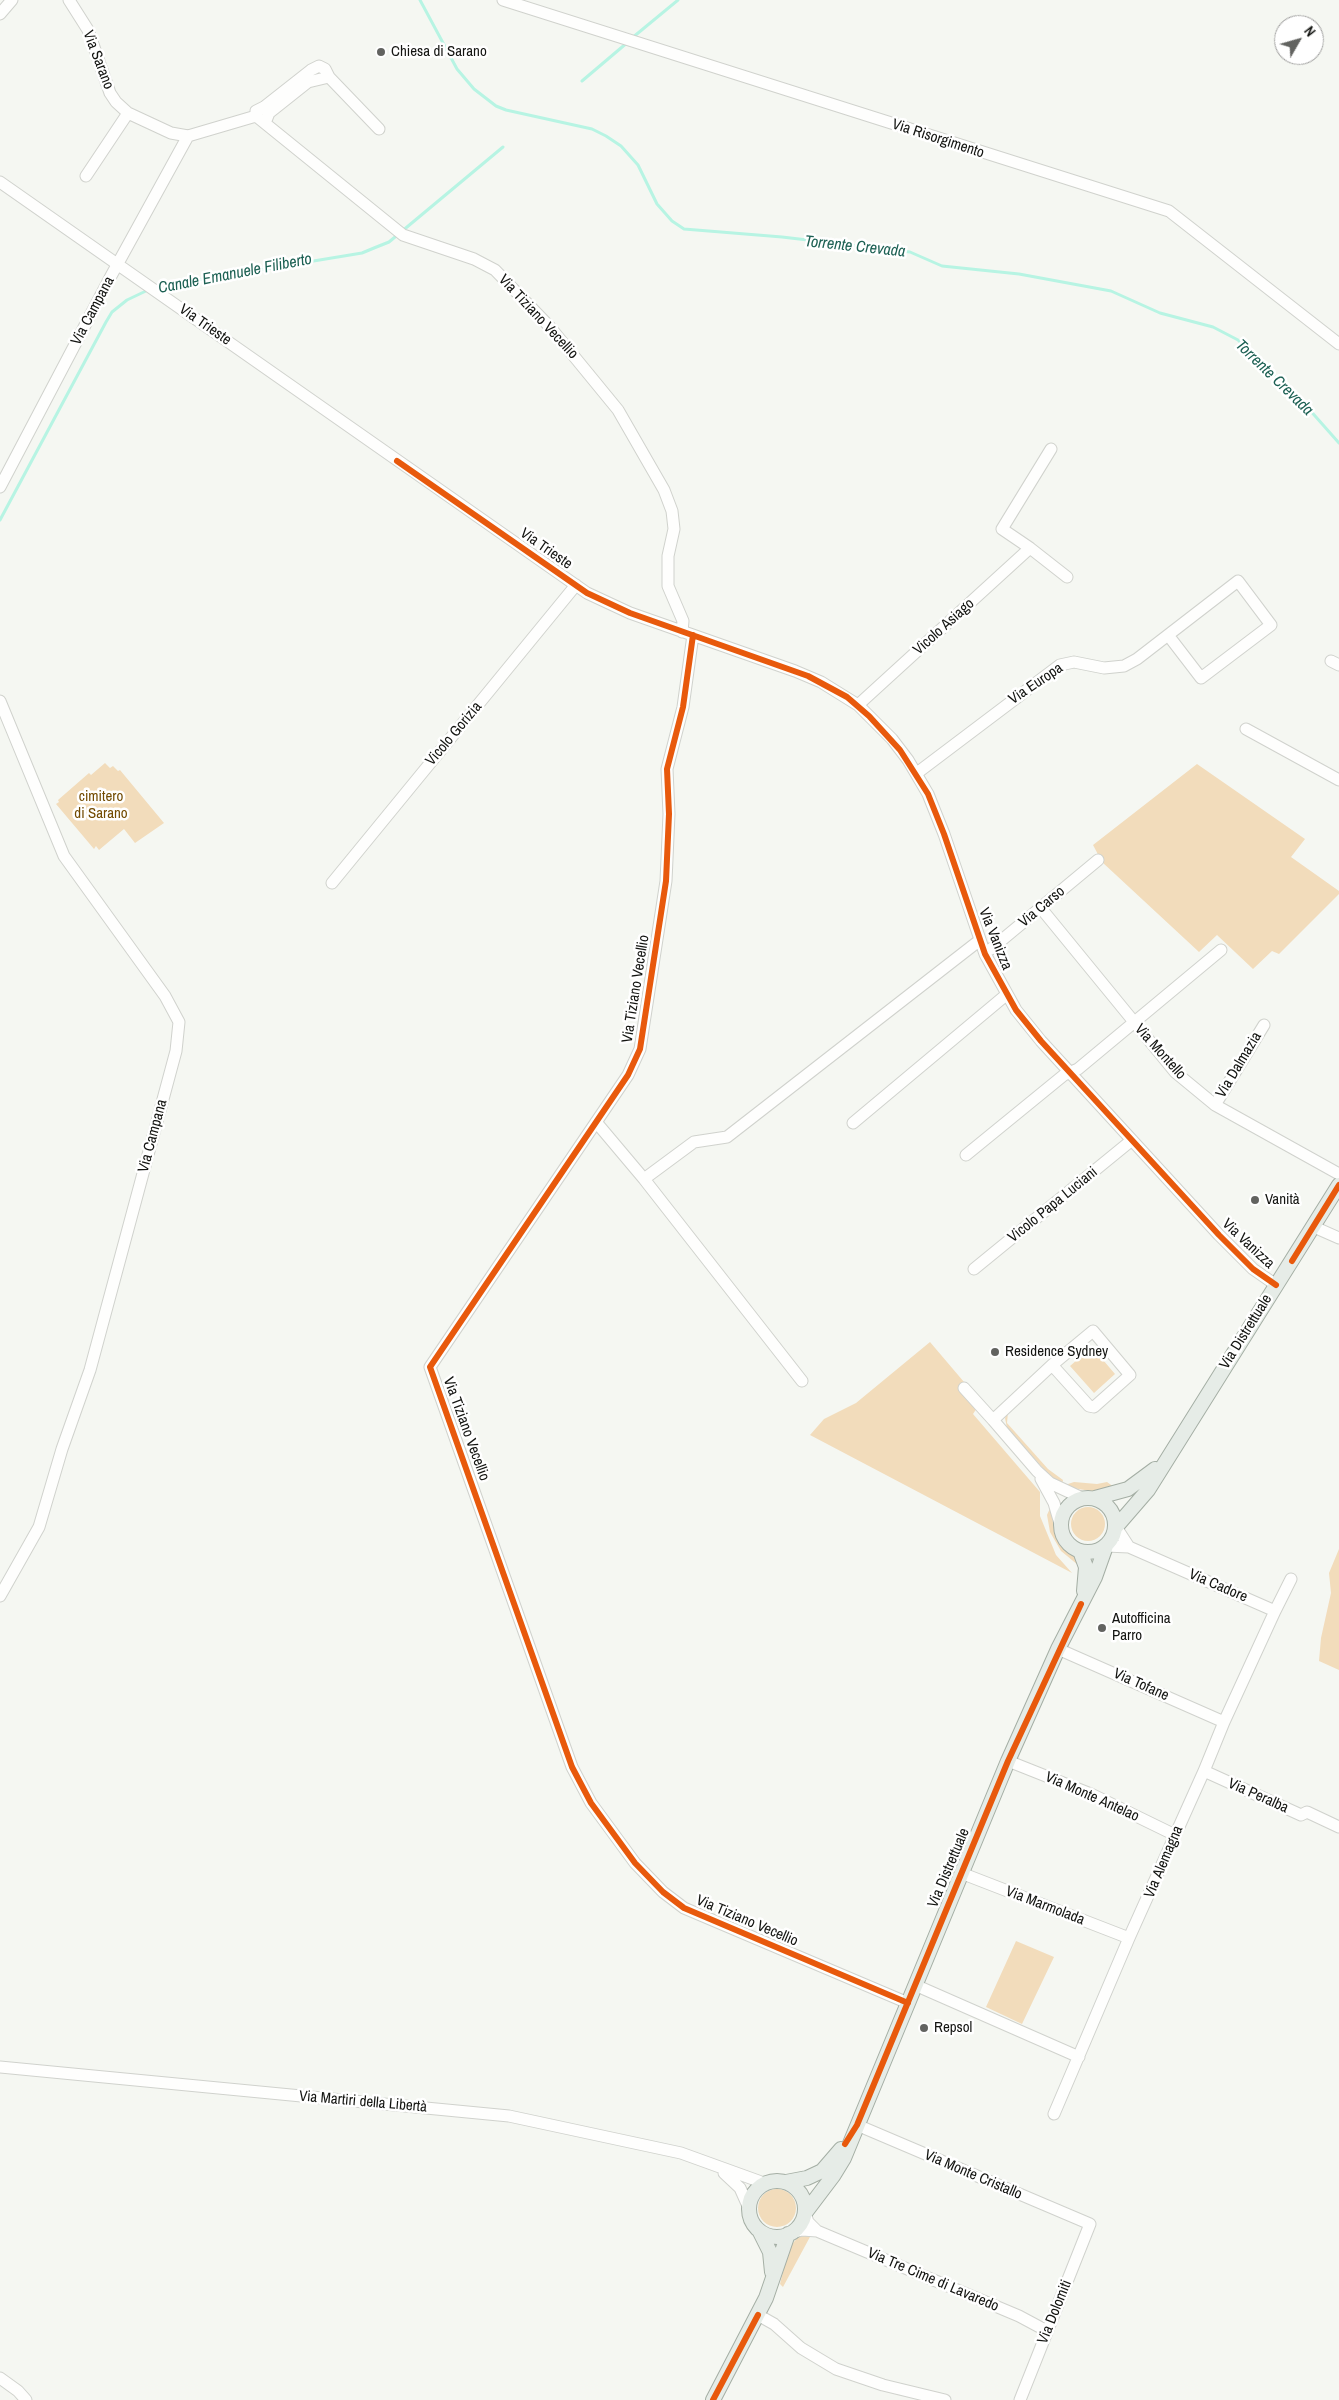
<!DOCTYPE html>
<html>
<head>
<meta charset="utf-8">
<style>
	body { margin:0 }
	#map { position:relative; width:1339px; height:2400px; overflow:hidden; background:#f5f7f2; font-family:"Archivo Narrow",sans-serif }
	canvas { display:block }
	.north { position:absolute; left:1274px; top:15px; width:50px; height:50px; box-sizing:border-box; background:#fff; border:1px solid #a1a1a0; border-radius:50%; rotate:52deg; font-size:14px; font-weight:700; line-height:20px; text-align:center; color:#131411 }
	.north::after { content:''; display:block; margin:auto; width:18px; height:22px; background:#626360; clip-path:polygon(50% 0,100% 100%,50% 72%,0 100%) }
</style>
</head>
<body>
<div id="map">
<canvas width="1339" height="2400"></canvas>
<div class="north">N</div>
</div>
<script>
const c = document.querySelector('canvas').getContext('2d');
c.lineJoin = 'round';
function fill(path, color) {
  c.fillStyle = color;
  c.fill(path, 'evenodd');
}
function poly(rows) {
  const path = new Path2D();
  for (const r of rows) {
    if (r.length === 3) {
      path.moveTo(r[0] + r[2], r[1]);
      path.arc(r[0], r[1], r[2], 0, 2 * Math.PI);
      continue;
    }
    path.moveTo(r[0], r[1]);
    for (let i = 2; i < r.length; i += 2) path.lineTo(r[i], r[i + 1]);
  }
  return path;
}
function strokePath(path, color, width, dash) {
  c.strokeStyle = color;
  c.lineWidth = width;
  c.lineCap = dash ? 'butt' : 'round';
  c.setLineDash(dash || []);
  c.stroke(path);
}
function label(font, color, halo, rows, align = 'center') {
  c.font = font + ' "Archivo Narrow",sans-serif';
  c.lineWidth = 5;
  c.setLineDash([]);
  c.textBaseline = 'middle';
  c.strokeStyle = halo;
  c.fillStyle = color;
  for (const [text, x, y, turn = 0] of rows) {
    c.save();
    c.translate(x, y);
    c.rotate((+turn || 0) * Math.PI / 180);
    c.textAlign = isNaN(turn) ? turn : align;
    if (halo) c.strokeText(text, 0, 0);
    c.fillText(text, 0, 0);
    c.restore();
  }
}
fill(poly([
	[105,763,110,768,113,766,118,771,120,770,164,823,135,843,124,829,99,850,96,846,94,849,56,804,59,802,58,800,89,773,91,775],
	[1197,764,1305,839,1291,857,1339,891,1339,894,1279,954,1272,951,1253,969,1217,935,1199,952,1102,862,1093,845],
	[930,1342,981,1402,973,1414,1040,1492,1040,1516,1056,1555,1072,1573,810,1435,824,1419,856,1403],
	[1092,1347,1115,1374,1094,1393,1070,1366],
	[1008,1412,1007,1423,1048,1469,1063,1480,1062,1486,1050,1476,1007,1428,1005,1418],
	[1074,1482,1097,1484,1107,1482,1114,1487,1097,1492,1066,1487,1068,1484],
	[1051,1506,1060,1540,1074,1555,1078,1565,1061,1551,1050,1532,1047,1515],
	[1088,1524,17],
	[1339,1549,1339,1670,1319,1661,1321,1638,1331,1593,1329,1573],
	[1016,1941,1054,1957,1022,2024,986,2007],
	[777,2208,19],
	[800,2235,811,2235,783,2287,780,2284,788,2252,793,2243]
]), '#f2dcbb');
strokePath(poly([
	[420,0,457,69,474,89,496,106,506,110,592,129,606,136,621,146,638,165,657,204,672,221,684,229,782,237,910,252,942,266,1019,274,1111,291,1160,313,1213,327,1238,340,1308,408,1339,443],
	[632,38,678,0],
	[582,81,628,42],
	[156,287,362,253,374,248,389,242,503,147],
	[0,520,106,322,112,312,127,300,148,290]
]), '#b7f4e3', 3);
const minor = poly([
	[69,0,88,30,110,93,116,102,128,113,171,133,188,136,256,116,403,235,474,259,495,270,550,327,618,410,664,490,672,511,674,529,668,556,668,586,683,621,682,632],
	[503,0,1169,211,1339,344],
	[0,14,12,0],
	[329,77,379,129],
	[256,116,256,111,264,107,311,70,319,66,325,69,329,77,308,82,269,113,265,123],
	[86,176,128,113],
	[0,182,587,593,630,613,795,671,821,682,858,705,892,739,908,760,928,794,944,834,985,954,1016,1010,1041,1041,1219,1235,1253,1269,1276,1285],
	[0,487,111,276,188,136],
	[1030,548,1002,529,1051,449],
	[693,635,683,707,667,769,669,814,666,881,640,1049,628,1075,430,1367,572,1767,591,1803,635,1863,663,1892,684,1908,908,2003],
	[1331,661,1339,665],
	[0,701,64,856,165,996,179,1022,176,1051,90,1370,62,1449,39,1527,0,1596],
	[858,705,1030,548,1067,577],
	[1246,729,1339,780],
	[917,773,1060,665,1074,662,1104,668,1124,666,1137,659,1238,581,1271,625,1201,678,1168,635],
	[332,883,576,585],
	[1040,907,1175,1072,1215,1105,1339,1174],
	[991,949,1098,860],
	[1215,1105,1264,1025],
	[596,1122,644,1179,802,1381],
	[853,1123,1006,995],
	[966,1155,1064,1075,1078,1069,1221,950],
	[644,1179,694,1142,727,1137,980,940],
	[1314,1227,1339,1238],
	[974,1269,1132,1140],
	[1093,1331,1130,1375,1094,1407,1089,1406,1052,1365,1093,1331],
	[1052,1365,993,1420,1037,1471,1050,1483,1082,1498],
	[964,1388,993,1420],
	[1041,1479,1054,1503,1061,1527],
	[1106,1546,1129,1547,1116,1527],
	[1129,1547,1275,1611,1291,1579],
	[1058,1649,1224,1722],
	[1008,1761,1091,1794,1175,1835],
	[1204,1771,1301,1815,1307,1812,1339,1827],
	[961,1873,1129,1938],
	[915,1985,1079,2057],
	[0,2067,509,2116,681,2153,764,2183],
	[1054,2114,1129,1938,1204,1771,1224,1722,1275,1611],
	[857,2125,1090,2224,1020,2400],
	[724,2173,740,2188,748,2206],
	[817,2231,1019,2316,1047,2331],
	[788,2234,802,2230,817,2231,808,2222,805,2213],
	[758,2315,774,2324,801,2348,836,2369,883,2385,945,2400],
	[0,2378,18,2391,26,2400]
]);
const major = poly([
	[1088,1525,27],
	[1095,1498,1128,1489,1155,1469],
	[1116,1527,1148,1490,1339,1185],
	[1080,1551,1086,1567,1084,1591],
	[777,2209,28],
	[786,2182,807,2178,822,2171,841,2149],
	[805,2213,833,2176,844,2158,1008,1761,1058,1649,1095,1577,1106,1546],
	[760,2232,770,2252,772,2272],
	[713,2400,766,2298,788,2234]
]);
strokePath(minor, '#d0d2cd', 13);
strokePath(major, '#a4aea4', 16);
strokePath(minor, '#fefefd', 11);
strokePath(major, '#e6ece7', 14);
strokePath(poly([
	[397,461,587,593,630,613,808,676,847,697,869,716,900,750,928,794,944,834,985,954,1016,1010,1041,1041,1219,1235,1253,1269,1276,1285],
	[693,635,683,707,667,769,669,814,666,881,640,1049,628,1075,430,1367,572,1767,591,1803,635,1863,663,1892,684,1908,908,2003],
	[1292,1261,1339,1185],
	[845,2144,857,2125,1008,1761,1081,1604],
	[713,2400,758,2315]
]), '#e8590c', 6);
for (const [x, y, r, color] of [
	[381,52,5,"#626360"],
	[1255,1200,5,"#626360"],
	[995,1352,5,"#626360"],
	[1102,1628,5,"#626360"],
	[924,2028,5,"#626360"]
]) {
  const dot = new Path2D();
  dot.arc(x, y, r, 0, 2 * Math.PI);
  c.fillStyle = color;
  c.fill(dot);
  strokePath(dot, '#fff', 2);
}
label('15px', '#131411', '#fff', [
	["Chiesa di Sarano",391,52],
	["Vanità",1265,1200],
	["Residence Sydney",1005,1352],
	["Autofficina",1112,1619],
	["Parro",1112,1636],
	["Repsol",934,2028]
], 'left');
label('15px', '#131411', '#fff', [
	["Via Sarano",98,60,69],
	["Via Risorgimento",938,139,18],
	["Via Campana",93,311,-62],
	["Via Tiziano Vecellio",538,317,47],
	["Via Trieste",205,325,35],
	["Via Trieste",546,549,35],
	["Vicolo Asiago",944,627,-42],
	["Via Europa",1036,684,-34],
	["Vicolo Gorizia",454,734,-50],
	["Via Carso",1042,907,-40],
	["Via Vanizza",995,939,68],
	["Via Tiziano Vecellio",636,989,-81],
	["Via Montello",1160,1052,48],
	["Via Dalmazia",1239,1065,-59],
	["Via Campana",153,1136,-75],
	["Vicolo Papa Luciani",1053,1205,-39],
	["Via Vanizza",1248,1244,43],
	["Via Distrettuale",1246,1332,-58],
	["Via Tiziano Vecellio",466,1429,70],
	["Via Cadore",1218,1586,23],
	["Via Tofane",1141,1685,24],
	["Via Peralba",1258,1796,24],
	["Via Monte Antelao",1092,1797,24],
	["Via Alemagna",1164,1862,-67],
	["Via Distrettuale",949,1868,-67],
	["Via Marmolada",1045,1906,21],
	["Via Tiziano Vecellio",747,1921,23],
	["Via Martiri della Libertà",363,2102,5],
	["Via Monte Cristallo",973,2175,23],
	["Via Tre Cime di Lavaredo",933,2280,23],
	["Via Dolomiti",1055,2312,-68]
]);
label('15px', '#724a00', '#fff', [
	["cimitero",101,797],
	["di Sarano",101,814]
]);
label('italic 16px', '#1c6053', '#fff', [
	["Torrente Crevada",855,247,6],
	["Canale Emanuele Filiberto",235,274,-11],
	["Torrente Crevada",1274,378,44]
]);
</script>
</body>
</html>
